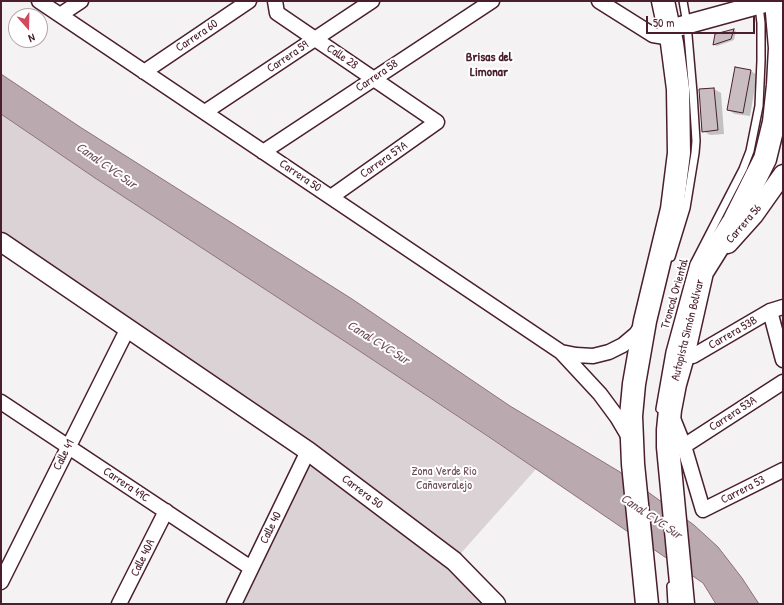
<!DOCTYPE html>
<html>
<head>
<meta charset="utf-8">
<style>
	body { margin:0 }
	#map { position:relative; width:784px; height:605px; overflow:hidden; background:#f4f2f2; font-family:"Patrick Hand",sans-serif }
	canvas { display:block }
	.frame { position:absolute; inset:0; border:2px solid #4a1f2b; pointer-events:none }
	.north { position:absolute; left:8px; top:8px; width:40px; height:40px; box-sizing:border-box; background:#fff; border:1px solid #b7a5aa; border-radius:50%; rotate:160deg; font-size:11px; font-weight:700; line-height:16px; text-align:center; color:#4a1f2b }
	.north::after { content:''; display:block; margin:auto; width:14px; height:18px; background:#d1495b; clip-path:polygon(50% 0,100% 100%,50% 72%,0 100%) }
	.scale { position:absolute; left:646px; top:16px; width:109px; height:18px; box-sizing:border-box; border:2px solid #4a1f2b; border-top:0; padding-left:5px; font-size:12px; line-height:14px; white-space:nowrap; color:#4a1f2b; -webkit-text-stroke:3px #fff; paint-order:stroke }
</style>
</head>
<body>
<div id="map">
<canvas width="784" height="605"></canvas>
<div class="frame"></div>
<div class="north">N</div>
<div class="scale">50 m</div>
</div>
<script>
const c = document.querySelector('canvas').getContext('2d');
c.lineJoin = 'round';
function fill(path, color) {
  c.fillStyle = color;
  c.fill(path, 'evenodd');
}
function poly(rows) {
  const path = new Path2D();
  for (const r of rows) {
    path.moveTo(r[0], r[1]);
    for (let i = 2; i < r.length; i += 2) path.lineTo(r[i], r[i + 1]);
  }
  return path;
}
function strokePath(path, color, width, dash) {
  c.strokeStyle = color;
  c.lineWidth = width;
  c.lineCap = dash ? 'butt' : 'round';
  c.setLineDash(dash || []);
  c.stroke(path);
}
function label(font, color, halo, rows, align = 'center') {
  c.font = font + ' "Patrick Hand",sans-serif';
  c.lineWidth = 4;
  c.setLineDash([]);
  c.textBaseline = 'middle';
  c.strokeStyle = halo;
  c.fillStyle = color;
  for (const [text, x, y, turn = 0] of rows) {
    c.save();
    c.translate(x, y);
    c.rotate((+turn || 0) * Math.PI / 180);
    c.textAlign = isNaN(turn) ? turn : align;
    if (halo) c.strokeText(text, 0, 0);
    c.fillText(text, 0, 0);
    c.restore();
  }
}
fill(poly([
	[1,114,95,178,358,350,536,469,454,561,496,604,234,604,308,451,1,242]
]), '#dbd2d5');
const water = poly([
	[1,74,80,127,352,299,510,406,620,472,694,525,718,547,742,578,759,604,716,604,703,583,492,439,358,350,95,178,1,114,1,74]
]);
fill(water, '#baa9ae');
strokePath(water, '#8d727a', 1);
fill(poly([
	[733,30,736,31,734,40,717,46,715,45,716,35],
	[751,71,757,75,750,116,735,114,728,110],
	[714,89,721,93,724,134,710,135,703,131]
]), '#0003');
const building = poly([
	[734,29,731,39,713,45,715,34,734,29],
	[735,67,751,70,743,113,727,110,735,67],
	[714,88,718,130,702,132,699,89,714,88]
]);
fill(building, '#cabdc1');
strokePath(building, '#4a1f2b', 1);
const service = poly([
	[671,257,686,208,695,153,696,141,693,93,687,24,683,1],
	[660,409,670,352,694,264,743,169,750,151,759,106,761,61,761,23,759,6],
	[671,586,672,604]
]);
const minor = poly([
	[39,1,561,352,600,394,617,417,630,439],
	[275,1,277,13,437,122,331,197],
	[599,1,653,35,671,38],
	[60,15,81,1],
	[144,72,249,1],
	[205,112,372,1],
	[263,152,492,1],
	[770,311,783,360],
	[561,352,576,355,593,356,609,352,623,345,636,334,643,324],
	[683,356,693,356,770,311,783,307],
	[1,402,251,568],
	[672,416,684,446,703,510,783,470],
	[684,446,783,382],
	[1,582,128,328],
	[119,604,166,511],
	[234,604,308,451]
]);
const tertiary = poly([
	[670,29,772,1],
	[1,242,308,451,454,561,496,604],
	[728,244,754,215,783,174]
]);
const trunk = poly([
	[647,604,633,464,631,416,634,384,645,321,672,209,679,153,678,89,672,43,663,1],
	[683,604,668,447,668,430,670,410,675,384,683,356,702,272,734,221,765,159,774,122,778,85,780,48,776,1]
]);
strokePath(service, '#4a1f2b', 10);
strokePath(minor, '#4a1f2b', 17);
strokePath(tertiary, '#4a1f2b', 21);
strokePath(trunk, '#4a1f2b', 25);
strokePath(service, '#fff', 7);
strokePath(minor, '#fff', 14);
strokePath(tertiary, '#fff', 18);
strokePath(trunk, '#fff', 22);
label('12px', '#4a1f2b', '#fff', [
	["Carrera 60",197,36,-34],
	["Carrera 59",288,57,-34],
	["Calle 28",342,57,34],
	["Carrera 58",377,76,-34],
	["Carrera 57A",384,160,-35],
	["Carrera 50",300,176,34],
	["Carrera 56",744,224,-49],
	["Troncal Oriental",675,294,-74],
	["Autopista Simón Bolívar",688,330,-76],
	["Carrera 53B",733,333,-30],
	["Carrera 53A",733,414,-33],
	["Calle 41",64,455,-63],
	["Carrera 49C",126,485,34],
	["Carrera 53",743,490,-27],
	["Carrera 50",362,492,37],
	["Calle 40",271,528,-64],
	["Calle 40A",143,558,-64]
]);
label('12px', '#6e4c56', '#fff', [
	["Zona Verde Rio",444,472],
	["Cañaveralejo",444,486]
]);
label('bold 13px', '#4a1f2b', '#fff', [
	["Brisas del",489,58],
	["Limonar",489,73]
]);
label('italic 13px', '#714f59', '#fff', [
	["Canal CVC Sur",106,166,35],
	["Canal CVC Sur",378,343,32],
	["Canal CVC Sur",651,517,34]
]);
</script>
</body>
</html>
